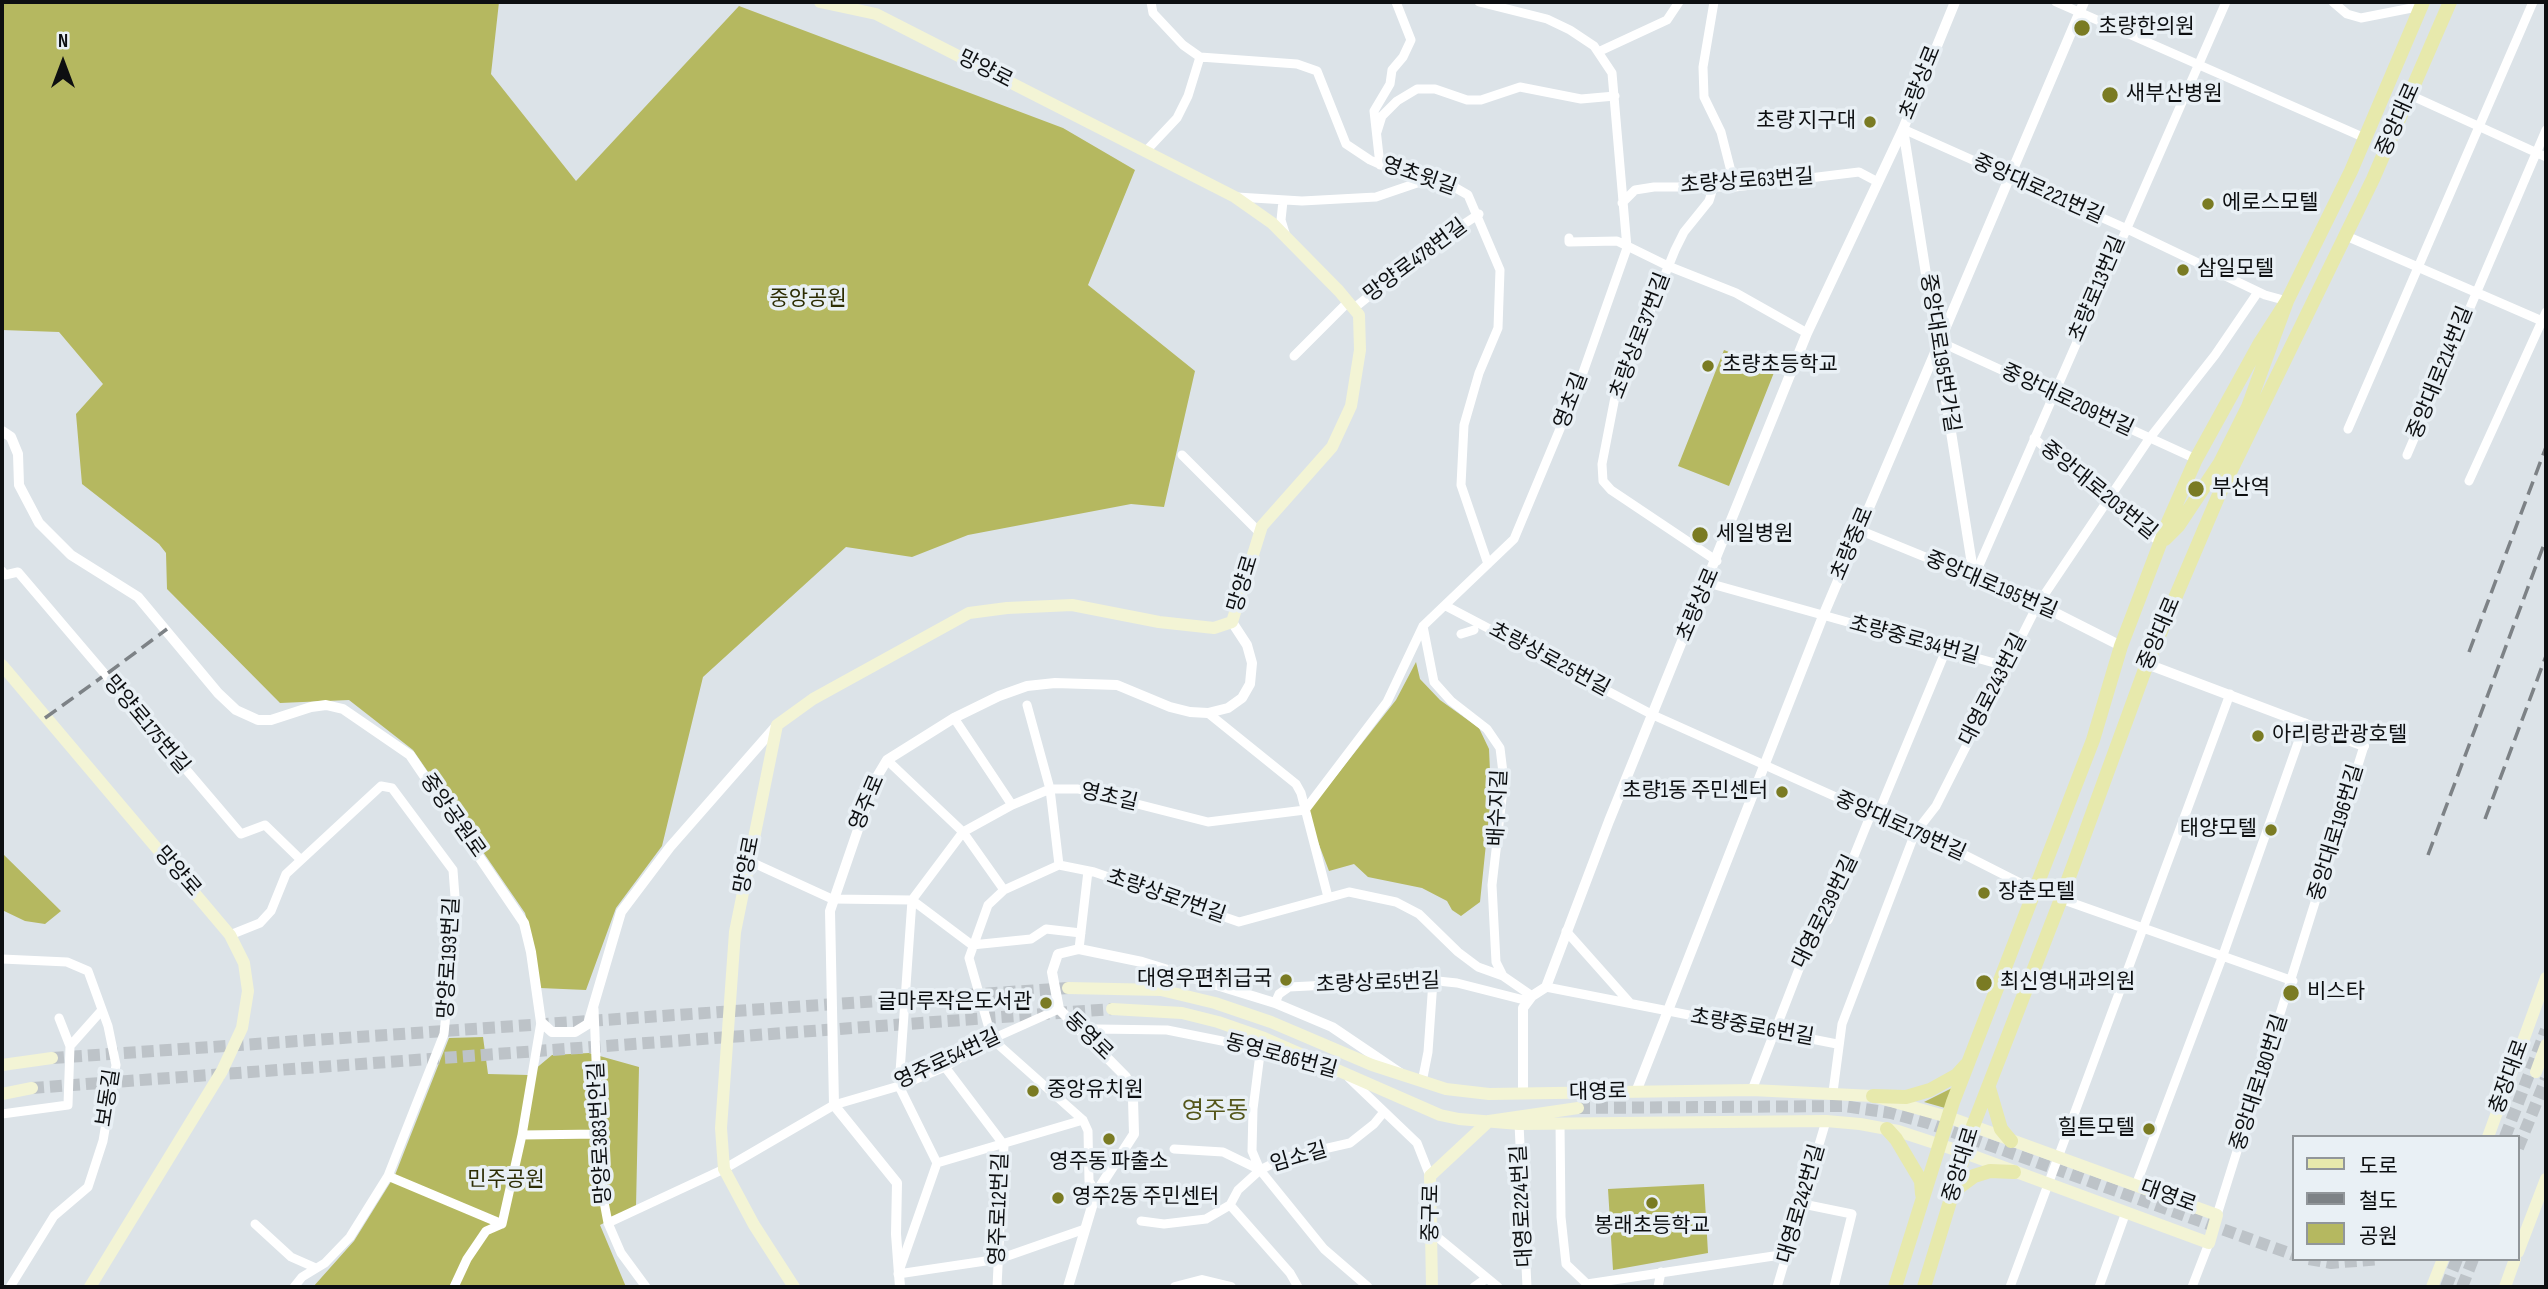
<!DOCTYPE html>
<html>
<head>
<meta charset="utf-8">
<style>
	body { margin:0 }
	#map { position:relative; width:2548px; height:1289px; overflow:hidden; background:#dce3e8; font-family:"Sofia Sans Condensed","Noto Sans KR",sans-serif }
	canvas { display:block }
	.frame { position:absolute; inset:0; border:4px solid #0d0f11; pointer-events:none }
	.legend { position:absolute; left:2292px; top:1135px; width:228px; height:126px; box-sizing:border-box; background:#e9f0f5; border:2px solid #91969a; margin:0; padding:9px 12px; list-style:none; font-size:21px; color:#0d0f11 }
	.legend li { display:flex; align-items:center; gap:14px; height:35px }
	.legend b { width:35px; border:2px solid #91969a }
	.north { position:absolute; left:28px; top:28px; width:70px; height:70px; -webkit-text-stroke:5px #e9f0f5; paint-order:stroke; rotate:0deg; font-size:19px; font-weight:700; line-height:28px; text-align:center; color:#0d0f11 }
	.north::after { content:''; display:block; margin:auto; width:24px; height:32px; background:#0d0f11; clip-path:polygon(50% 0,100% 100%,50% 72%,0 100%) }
</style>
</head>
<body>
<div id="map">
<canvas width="2548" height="1289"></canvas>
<div class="frame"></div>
<ul class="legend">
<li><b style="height:9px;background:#e7e9ac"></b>도로</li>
<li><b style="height:9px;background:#7d8286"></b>철도</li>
<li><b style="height:19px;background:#b5b860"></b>공원</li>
</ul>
<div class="north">N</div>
</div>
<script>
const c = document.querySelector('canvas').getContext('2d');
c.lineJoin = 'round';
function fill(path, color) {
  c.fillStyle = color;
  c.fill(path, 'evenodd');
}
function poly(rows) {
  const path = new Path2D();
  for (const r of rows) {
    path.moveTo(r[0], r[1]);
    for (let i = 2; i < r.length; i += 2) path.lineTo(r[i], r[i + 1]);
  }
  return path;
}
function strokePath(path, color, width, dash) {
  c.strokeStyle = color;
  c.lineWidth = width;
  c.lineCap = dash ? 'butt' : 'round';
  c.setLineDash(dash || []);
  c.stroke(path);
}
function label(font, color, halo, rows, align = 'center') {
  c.font = font + ' "Sofia Sans Condensed","Noto Sans KR",sans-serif';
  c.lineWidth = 7;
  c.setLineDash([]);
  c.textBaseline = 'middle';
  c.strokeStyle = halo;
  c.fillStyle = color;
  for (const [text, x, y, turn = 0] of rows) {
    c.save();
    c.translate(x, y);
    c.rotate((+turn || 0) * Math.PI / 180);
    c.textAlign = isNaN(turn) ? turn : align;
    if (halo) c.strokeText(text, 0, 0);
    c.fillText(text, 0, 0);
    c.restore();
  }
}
fill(poly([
	[2,2,499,2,491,74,576,181,739,6,1063,128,1135,170,1088,285,1195,371,1164,507,1131,504,968,535,912,557,846,547,703,677,662,846,616,908,586,990,540,988,535,951,525,913,413,750,349,700,280,703,167,589,166,553,159,544,82,484,76,414,103,384,59,332,2,330],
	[1724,350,1775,370,1729,486,1678,466],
	[1416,662,1420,679,1440,700,1479,728,1489,749,1491,795,1480,902,1461,916,1452,910,1447,901,1422,888,1368,877,1354,864,1329,871,1307,813,1396,700],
	[2,853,61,911,45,924,25,921,2,910],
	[483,1037,488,1074,528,1075,552,1055,589,1053,639,1067,636,1207,600,1225,626,1287,313,1287,354,1241,395,1175,449,1038],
	[1954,1087,1945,1108,1924,1102],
	[1704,1184,1708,1253,1613,1270,1608,1189]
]), '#b5b860');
strokePath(poly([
	[52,1058,1068,988],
	[32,1088,1112,1009],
	[1578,1108,1844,1106,1891,1113,1928,1123,2294,1255],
	[2505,1137,2546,1030],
	[2518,1148,2546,1079],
	[2309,1259,2331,1263,2380,1259],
	[2446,1287,2457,1259],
	[2462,1287,2473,1259]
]), '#bdc3c8', 12, [12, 6]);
strokePath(poly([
	[1151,2,1153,13,1183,45,1200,57,1297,64,1317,71,1346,144,1370,160,1399,173,1449,184,1468,195,1500,270,1498,328,1479,373,1464,425,1461,485,1488,564],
	[1714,2,1703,67,1704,97,1721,132,1735,187],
	[2056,2,2365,138],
	[2333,2,2347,14,2361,18,2422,6],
	[1598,52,1667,20,1679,2],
	[2410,95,2546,157],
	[1903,129,2125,228,2265,295,2287,301],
	[1377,132,1382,116,1397,101,1417,89,1435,89,1467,100,1481,100,1520,87,1581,99,1615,96],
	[1145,152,1177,118,1188,96,1200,57],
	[1380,165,1374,111,1390,84,1392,70,1403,57,1411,40,1396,2],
	[1713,188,1709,201,1684,232,1675,250,1615,397,1602,464,1603,481,1611,490,1717,561],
	[1237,197,1302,201,1376,197,1423,181],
	[1283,201,1281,220,1285,233],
	[1622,203,1635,190,1654,187,1735,187,1859,172,1876,181],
	[2344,235,2542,321],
	[1569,238,1569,242,1617,241,1668,266,1736,293,1807,333],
	[1353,309,1431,246,1479,214],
	[1938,341,2196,459],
	[1294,356,1348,302],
	[2348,429,2533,2],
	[2034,438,2107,503,2161,543],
	[1182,455,1260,533],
	[2407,455,2546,130],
	[2469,481,2546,312],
	[1859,530,1974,577,2226,2],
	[2,571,5,575,18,572,241,834,265,825,300,859],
	[1708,583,2005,666],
	[1446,606,1653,715,1961,853,2034,890],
	[1423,626,1434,682,1451,701,1487,729,1500,748,1504,781,1492,885,1496,962,1503,976],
	[1461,634,1474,630],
	[1027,705,1050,789,1059,865],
	[1208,713,1296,784,1301,793,1328,897],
	[954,718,1012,805],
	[887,760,963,832,1004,890],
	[1877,816,1946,650],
	[749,861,832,899,912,900,972,945,1031,939,1046,929,1081,933],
	[1059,865,1094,872,1239,922,1349,892,1396,902,1419,914,1458,952,1478,967,1503,976,1532,996],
	[1059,865,1004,890,988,905,969,958,992,1039,1083,1120,1088,1131,1089,1181,1096,1193],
	[2061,899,2293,981],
	[1566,931,1630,1003],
	[230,935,260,923,271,911,286,874,381,786,392,788,453,870,456,910,444,1034,388,1176,350,1237,325,1263,302,1277,294,1287],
	[1079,949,1088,871],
	[2,959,67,962,88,971,108,1026,116,1065,103,1141,88,1187,54,1216,10,1287],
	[1546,987,1837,1044],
	[1275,1003,1279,994,1289,987,1428,980,1457,983,1528,1001],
	[594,1009,601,1186,608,1223,621,1253,646,1287],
	[1082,1034,1097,1029,1167,1030,1222,1041,1304,1067,1336,1073],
	[70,1046,102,1010],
	[1260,1054,1253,1109,1252,1151,1260,1170,1324,1249,1368,1287],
	[945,1067,1004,1145,997,1287],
	[1349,1078,1417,1143,1430,1176],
	[1422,1082,1428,1052,1433,981],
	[1752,1090,1818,920,1828,920,1871,814],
	[1833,1092,1842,1024,1915,833,1936,806,2038,604,2149,439,2215,355,2258,292],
	[2,1114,68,1105,70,1046,59,1018],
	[1560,1123,1561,1217,1566,1264,1587,1284,1787,1254],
	[1519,1124,1527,1287],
	[522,1135,600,1134],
	[1174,1149,1223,1152,1260,1170],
	[937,1163,1083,1120],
	[388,1176,502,1224],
	[2136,1185,2223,955,2305,723],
	[1803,1204,1852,1214,1834,1287],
	[1230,1205,1290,1273,1298,1287],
	[2217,1215,2364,746],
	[1141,1221,1164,1224,1206,1219,1230,1205,1238,1190,1260,1170,1284,1158,1350,1143,1374,1124,1383,1113],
	[608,1223,724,1169,834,1105,899,1086,945,1067,992,1039,1059,1009],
	[255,1224,291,1257,316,1268],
	[1082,1230,999,1259,898,1274,937,1163,899,1086,912,900,963,832,1012,805,1050,789,1078,789,1208,822,1305,810,1387,702,1423,626,1514,539,1580,381,1627,248,1612,73,1594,46,1570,30,1547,19,1479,2],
	[1430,1231,1498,1287],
	[454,1287,467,1259,486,1231,502,1224,522,1135,541,1022],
	[1474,1287,1487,1278],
	[1658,1287,1661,1272],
	[1777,1287,1826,1121],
	[2010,1287,2230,694],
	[2099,1287,2126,1212],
	[2192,1287,2209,1243]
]), '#fff', 9);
strokePath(poly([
	[1903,129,1974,577,2038,604,2121,646],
	[2,431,11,437,18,454,19,485,39,523,71,555,138,597,218,693,236,710,258,720,271,720,311,707,326,705,343,709,410,755,524,923,531,952,541,1022,552,1032,575,1032,588,1024,621,912,670,847,777,725],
	[2147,664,2364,746],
	[1636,1092,1823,616,2084,2],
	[1523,1094,1523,1008,1532,996,1546,987,1609,821,1807,333,1903,129,1955,2],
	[900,1287,896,1234,897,1183,834,1105,830,911,875,780,887,760,954,718,999,696,1027,686,1055,683,1117,685,1170,707,1190,712,1208,713,1228,708,1242,698,1250,684,1252,663,1247,645,1232,622],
	[1068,1287,1096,1193,1134,1134,1133,1099,1126,1077,1059,1009,1052,972,1058,954,1079,949,1142,962,1275,1003,1332,1027,1400,1073],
	[1175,1287,1202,1280,1231,1287]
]), '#fff', 10);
strokePath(poly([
	[2,665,230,935,244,963,248,991,242,1028,222,1071,90,1287],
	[1068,988,1161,990,1215,1003,1271,1022,1372,1065,1446,1089,1489,1094,1752,1090,1873,1096,1948,1117,2217,1215,2209,1243,1965,1153,1898,1131,1860,1124,1826,1121,1519,1124,1459,1119,1440,1115,1264,1038,1218,1022,1182,1013,1112,1009],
	[2,1065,52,1058],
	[2536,1072,2546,1045],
	[2,1094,32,1088],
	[2488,1137,2546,978],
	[2518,1252,2546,1179],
	[794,1287,754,1225,724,1169,721,1128,735,932,777,725,813,699,969,613,1007,608,1072,605,1159,622,1214,628,1232,622,1262,526,1332,447,1351,406,1360,350,1359,315,1339,291,1272,223,1235,197,876,14,820,2],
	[1432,1287,1430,1176,1489,1121,1578,1108],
	[2432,1287,2443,1259],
	[2505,1287,2515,1259]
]), '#f3f4d5', 12);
strokePath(poly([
	[2165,539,2178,526,2220,463,2248,407,2287,301,2351,171,2423,2],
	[1989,1088,2001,1129,2011,1141],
	[1873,1096,1906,1097,1930,1090,1957,1075,1966,1065],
	[1887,1129,1896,1139,1921,1181,1922,1194],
	[1955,1190,1974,1176,1990,1171,2014,1172],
	[1895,1287,1953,1102,2093,740,2121,646,2169,520,2196,459,2260,343,2287,301],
	[1924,1287,1973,1126,2061,899,2147,664,2218,497,2373,179,2450,2]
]), '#e7e9ac', 14);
strokePath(poly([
	[2469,652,2546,447],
	[108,673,167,629],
	[45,718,102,677],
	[2485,819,2546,656],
	[2428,855,2546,539]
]), '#7d8286', 3.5, [14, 7]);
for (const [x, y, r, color] of [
	[2082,28,9,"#7a7b23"],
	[2110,95,9,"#7a7b23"],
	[1870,122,7,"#7a7b23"],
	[2208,204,7,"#7a7b23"],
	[2183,270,7,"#7a7b23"],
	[1708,366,7,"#7a7b23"],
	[2196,489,9,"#7a7b23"],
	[1700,535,9,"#7a7b23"],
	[2258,736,7,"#7a7b23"],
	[1782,792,7,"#7a7b23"],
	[2271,830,7,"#7a7b23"],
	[1984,893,7,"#7a7b23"],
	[1286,980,7,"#7a7b23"],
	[1984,983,9,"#7a7b23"],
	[2291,993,9,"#7a7b23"],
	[1046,1003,7,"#7a7b23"],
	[1033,1091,7,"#7a7b23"],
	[2149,1129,7,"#7a7b23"],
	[1109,1139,7,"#7a7b23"],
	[1058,1198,7,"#7a7b23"],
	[1652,1203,7,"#7a7b23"]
]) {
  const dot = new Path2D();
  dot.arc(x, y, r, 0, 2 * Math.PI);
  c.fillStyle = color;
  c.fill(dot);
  strokePath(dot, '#e9f0f5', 2.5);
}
label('21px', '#0d0f11', '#e9f0f5', [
	["초량한의원",2098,28],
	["새부산병원",2126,95],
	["초량 지구대",1856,122,"right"],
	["에로스모텔",2222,204],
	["삼일모텔",2197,270],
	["초량초등학교",1722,366],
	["부산역",2212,489],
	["세일병원",1716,535],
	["아리랑관광호텔",2272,736],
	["초량1동 주민센터",1768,792,"right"],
	["태양모텔",2257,830,"right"],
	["장춘모텔",1998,893],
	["대영우편취급국",1272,980,"right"],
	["최신영내과의원",2000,983],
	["비스타",2307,993],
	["글마루작은도서관",1032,1003,"right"],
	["중앙유치원",1047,1091],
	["힐튼모텔",2135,1129,"right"],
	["영주동 파출소",1109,1163,"center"],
	["영주2동 주민센터",1072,1198],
	["봉래초등학교",1652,1227,"center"]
], 'left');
label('21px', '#0d0f11', '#e9f0f5', [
	["망양로",985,70,27],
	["초량상로",1921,83,-68],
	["중앙대로",2399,120,-66],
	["영초윗길",1419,177,19],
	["초량상로63번길",1747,182,-4],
	["중앙대로221번길",2038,190,24],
	["망양로478번길",1416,261,-37],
	["초량로13번길",2098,289,-67],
	["초량상로37번길",1641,336,-69],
	["중앙대로195번가길",1939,353,81],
	["중앙대로214번길",2441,373,-68],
	["영초길",1572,401,-69],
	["중앙대로209번길",2067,401,25],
	["중앙대로203번길",2098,491,39],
	["초량중로",1853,544,-67],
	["망양로",1244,584,-73],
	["중앙대로195번길",1991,586,23],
	["초량상로",1699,605,-67],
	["중앙대로",2160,634,-67],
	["초량중로34번길",1914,641,15],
	["초량상로25번길",1549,660,28],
	["대영로243번길",1994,690,-63],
	["망양로175번길",146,725,50],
	["영초길",1109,798,13],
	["영주로",868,803,-67],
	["배수지길",1499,808,-87],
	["중앙공원로",452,816,55],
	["중앙대로179번길",1900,827,24],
	["중앙대로196번길",2337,833,-73],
	["망양로",748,865,-79],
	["망양로",177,872,49],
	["초량상로7번길",1166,897,19],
	["대영로239번길",1826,912,-64],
	["망양로193번길",450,958,-87],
	["초량상로5번길",1378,984,-2],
	["초량중로6번길",1752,1028,10],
	["동영로",1088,1037,44],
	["동영로86번길",1281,1057,15],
	["영주로54번길",948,1060,-25],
	["충장대로",2510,1077,-70],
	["중앙대로180번길",2260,1083,-72],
	["대영로",1598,1093,-1],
	["보동길",109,1098,-81],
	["망양로383번안길",601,1133,-93],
	["임소길",1299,1158,-16],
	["중앙대로",1962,1165,-73],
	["대영로",2168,1197,20],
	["대영로242번길",1802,1204,-74],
	["대영로224번길",1523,1206,-93],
	["영주로12번길",1000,1209,-88],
	["중구로",1432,1213,-89]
]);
label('21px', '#2d2d04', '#e9f0f5', [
	["중앙공원",808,300],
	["민주공원",506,1181]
]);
label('24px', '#55571b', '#e9f0f5', [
	["영주동",1215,1112]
]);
</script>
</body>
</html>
